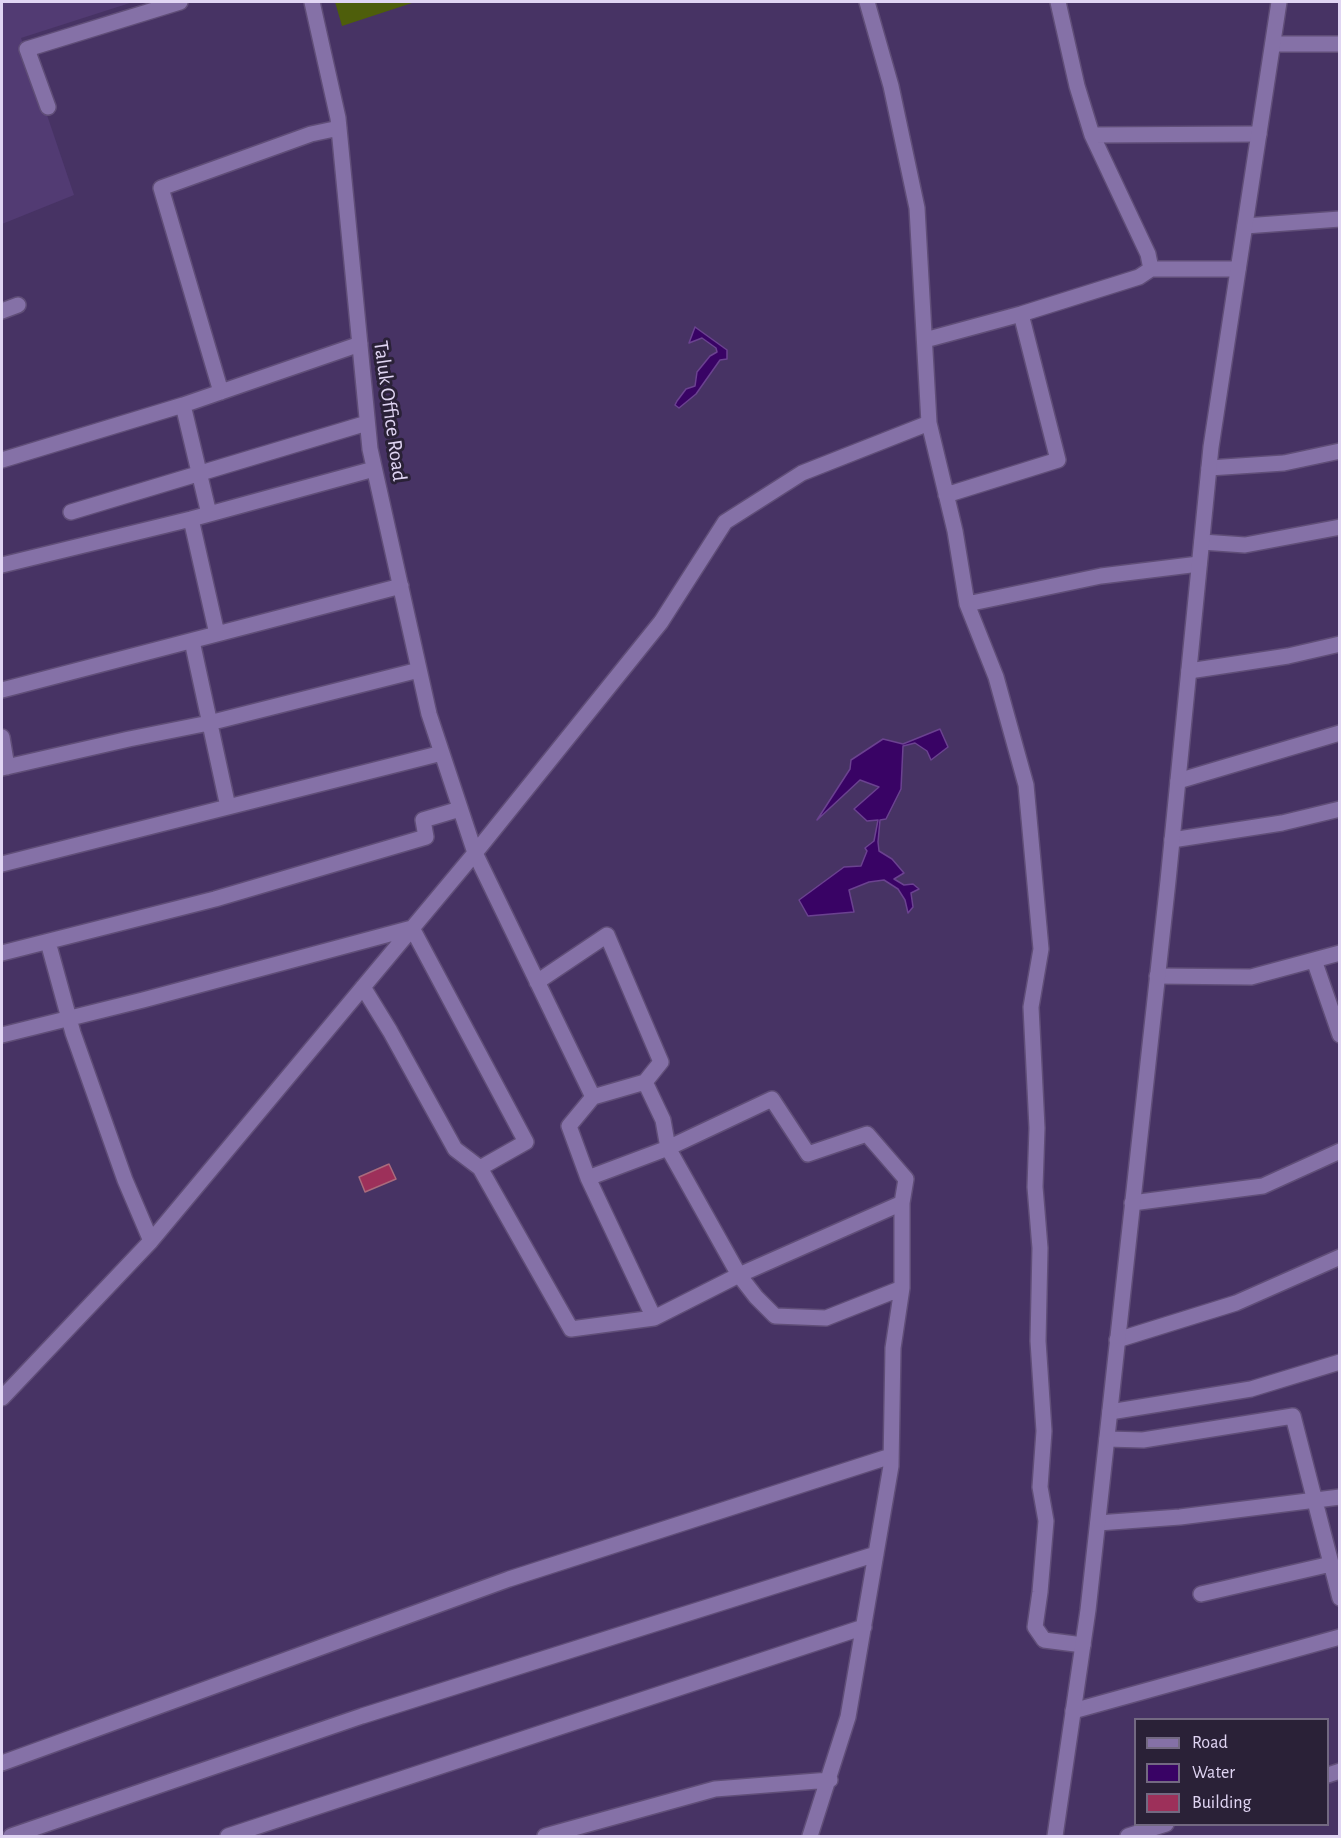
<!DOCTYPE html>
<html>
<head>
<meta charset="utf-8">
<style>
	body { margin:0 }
	#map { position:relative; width:1341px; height:1838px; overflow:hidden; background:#473364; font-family:"Alegreya Sans",sans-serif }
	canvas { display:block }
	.frame { position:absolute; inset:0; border:3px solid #e0d5f3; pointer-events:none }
	.legend { position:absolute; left:1134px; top:1718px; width:195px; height:108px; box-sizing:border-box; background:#2a2137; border:2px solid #736982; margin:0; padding:8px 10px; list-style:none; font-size:18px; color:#e0d5f3 }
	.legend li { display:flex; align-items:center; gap:12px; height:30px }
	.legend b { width:30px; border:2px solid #736982 }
</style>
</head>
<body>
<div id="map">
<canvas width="1341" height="1838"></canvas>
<div class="frame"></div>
<ul class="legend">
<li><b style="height:8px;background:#8571a7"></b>Road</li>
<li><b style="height:16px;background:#390365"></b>Water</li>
<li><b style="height:16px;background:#9d305a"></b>Building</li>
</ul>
</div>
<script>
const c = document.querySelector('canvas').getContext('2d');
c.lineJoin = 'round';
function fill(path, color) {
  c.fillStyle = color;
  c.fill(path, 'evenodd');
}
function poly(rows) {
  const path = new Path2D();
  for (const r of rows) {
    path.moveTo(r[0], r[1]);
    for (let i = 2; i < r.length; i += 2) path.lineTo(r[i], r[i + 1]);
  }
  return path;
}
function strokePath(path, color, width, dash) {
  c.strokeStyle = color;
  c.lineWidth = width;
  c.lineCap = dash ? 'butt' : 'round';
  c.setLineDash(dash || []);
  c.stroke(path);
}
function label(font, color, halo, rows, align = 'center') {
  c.font = font + ' "Alegreya Sans",sans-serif';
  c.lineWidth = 6;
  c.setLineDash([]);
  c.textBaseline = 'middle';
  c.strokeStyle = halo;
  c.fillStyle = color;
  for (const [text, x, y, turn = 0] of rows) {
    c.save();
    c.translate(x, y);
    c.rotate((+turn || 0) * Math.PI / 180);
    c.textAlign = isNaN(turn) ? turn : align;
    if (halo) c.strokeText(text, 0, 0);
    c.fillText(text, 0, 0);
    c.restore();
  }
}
fill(poly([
	[2,2,133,2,21,38,74,195,2,224]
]), '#523b73');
fill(poly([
	[335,2,415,2,342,26]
]), '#4e5e0b');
const water = poly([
	[695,327,727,350,727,359,720,360,696,394,679,408,675,405,677,401,686,389,695,386,697,372,710,356,717,352,716,348,702,338,689,343,695,327],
	[940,729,948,747,931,760,927,751,915,743,903,746,901,789,886,819,880,820,878,842,879,851,892,859,904,873,894,879,904,885,913,884,919,889,911,893,913,907,908,913,905,900,898,889,884,880,869,882,849,890,854,912,808,916,799,900,844,867,861,866,867,851,865,848,874,841,878,820,867,821,854,809,879,787,860,780,817,820,850,769,851,760,883,739,903,744,940,729]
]);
fill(water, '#390365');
strokePath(water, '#6b4290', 1.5);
const building = poly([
	[389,1164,396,1179,365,1192,359,1177,389,1164]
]);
fill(building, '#9d305a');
strokePath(building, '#aa6b7d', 1.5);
const street = poly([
	[312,2,338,118,370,449,429,714,475,853,593,1097,645,1082,663,1120,668,1148,739,1275,756,1297,775,1316,826,1318,902,1288],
	[867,2,891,86,917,208,929,423,955,531,967,604,996,677,1026,785,1041,949,1031,1007,1037,1128,1035,1187,1040,1248,1038,1341,1044,1431,1040,1487,1046,1521,1040,1592,1035,1627,1044,1640,1083,1645],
	[1058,2,1077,86,1092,135,1148,254,1151,269],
	[1273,44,1340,44],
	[48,107,27,49,180,2],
	[1092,135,1259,134],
	[1245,226,1340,219],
	[2,311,18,305],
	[925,340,1021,314,1139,277,1151,269,1238,269],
	[221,392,161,188,311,134,339,128],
	[2,460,183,405],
	[1209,468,1284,463,1340,451],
	[946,495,1058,460,1021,314],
	[71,512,367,423],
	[209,514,183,405,360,344],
	[191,519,217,634],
	[1202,542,1245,545,1340,527],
	[2,565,191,519,374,469],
	[967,604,1101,576,1199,564],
	[192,641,228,807],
	[1189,671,1288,656,1340,644],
	[2,690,401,586],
	[2,737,7,767],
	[2,768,129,739,209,723,419,670],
	[1178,781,1340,733],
	[1172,840,1282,823,1340,809],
	[2,864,442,753],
	[48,942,73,1033,125,1180,151,1241],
	[2,953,215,899,426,837,423,820,460,809],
	[1314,960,1340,1035],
	[1157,976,1251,977,1340,953],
	[537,982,607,935,661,1062,645,1082],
	[363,987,390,1031,455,1149,480,1168],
	[2,1035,143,1000,412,928,526,1142,480,1168,571,1329,654,1318],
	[588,1178,569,1126,593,1097],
	[1132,1203,1263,1186,1340,1151],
	[1117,1340,1236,1303,1340,1257],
	[2,1398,151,1241,475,853,661,622,725,522,802,473,929,423],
	[1110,1412,1251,1389,1340,1362],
	[1107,1439,1143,1440,1293,1416,1340,1598],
	[1098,1523,1180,1517,1340,1497],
	[1201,1594,1331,1564],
	[1073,1711,1340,1637],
	[2,1763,509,1579,891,1456],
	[1328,1775,1340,1771],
	[11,1836,362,1716,876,1554],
	[228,1836,864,1627],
	[545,1836,715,1789,830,1780],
	[810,1836,848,1717,891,1466,893,1348,902,1288,902,1203,906,1179,867,1134,808,1154,772,1099,668,1148,588,1178,654,1318,739,1275,902,1203],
	[1128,1836,1166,1824]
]);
const secondary = poly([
	[1055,1836,1088,1610,1168,881,1211,447,1279,2]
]);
strokePath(street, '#604e78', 18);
strokePath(secondary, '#604e78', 18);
strokePath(street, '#8571a7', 15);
strokePath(secondary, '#8571a7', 15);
label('21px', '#e0d5f3', '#2a2137', [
	["Taluk Office Road",390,411,82]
]);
</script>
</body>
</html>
